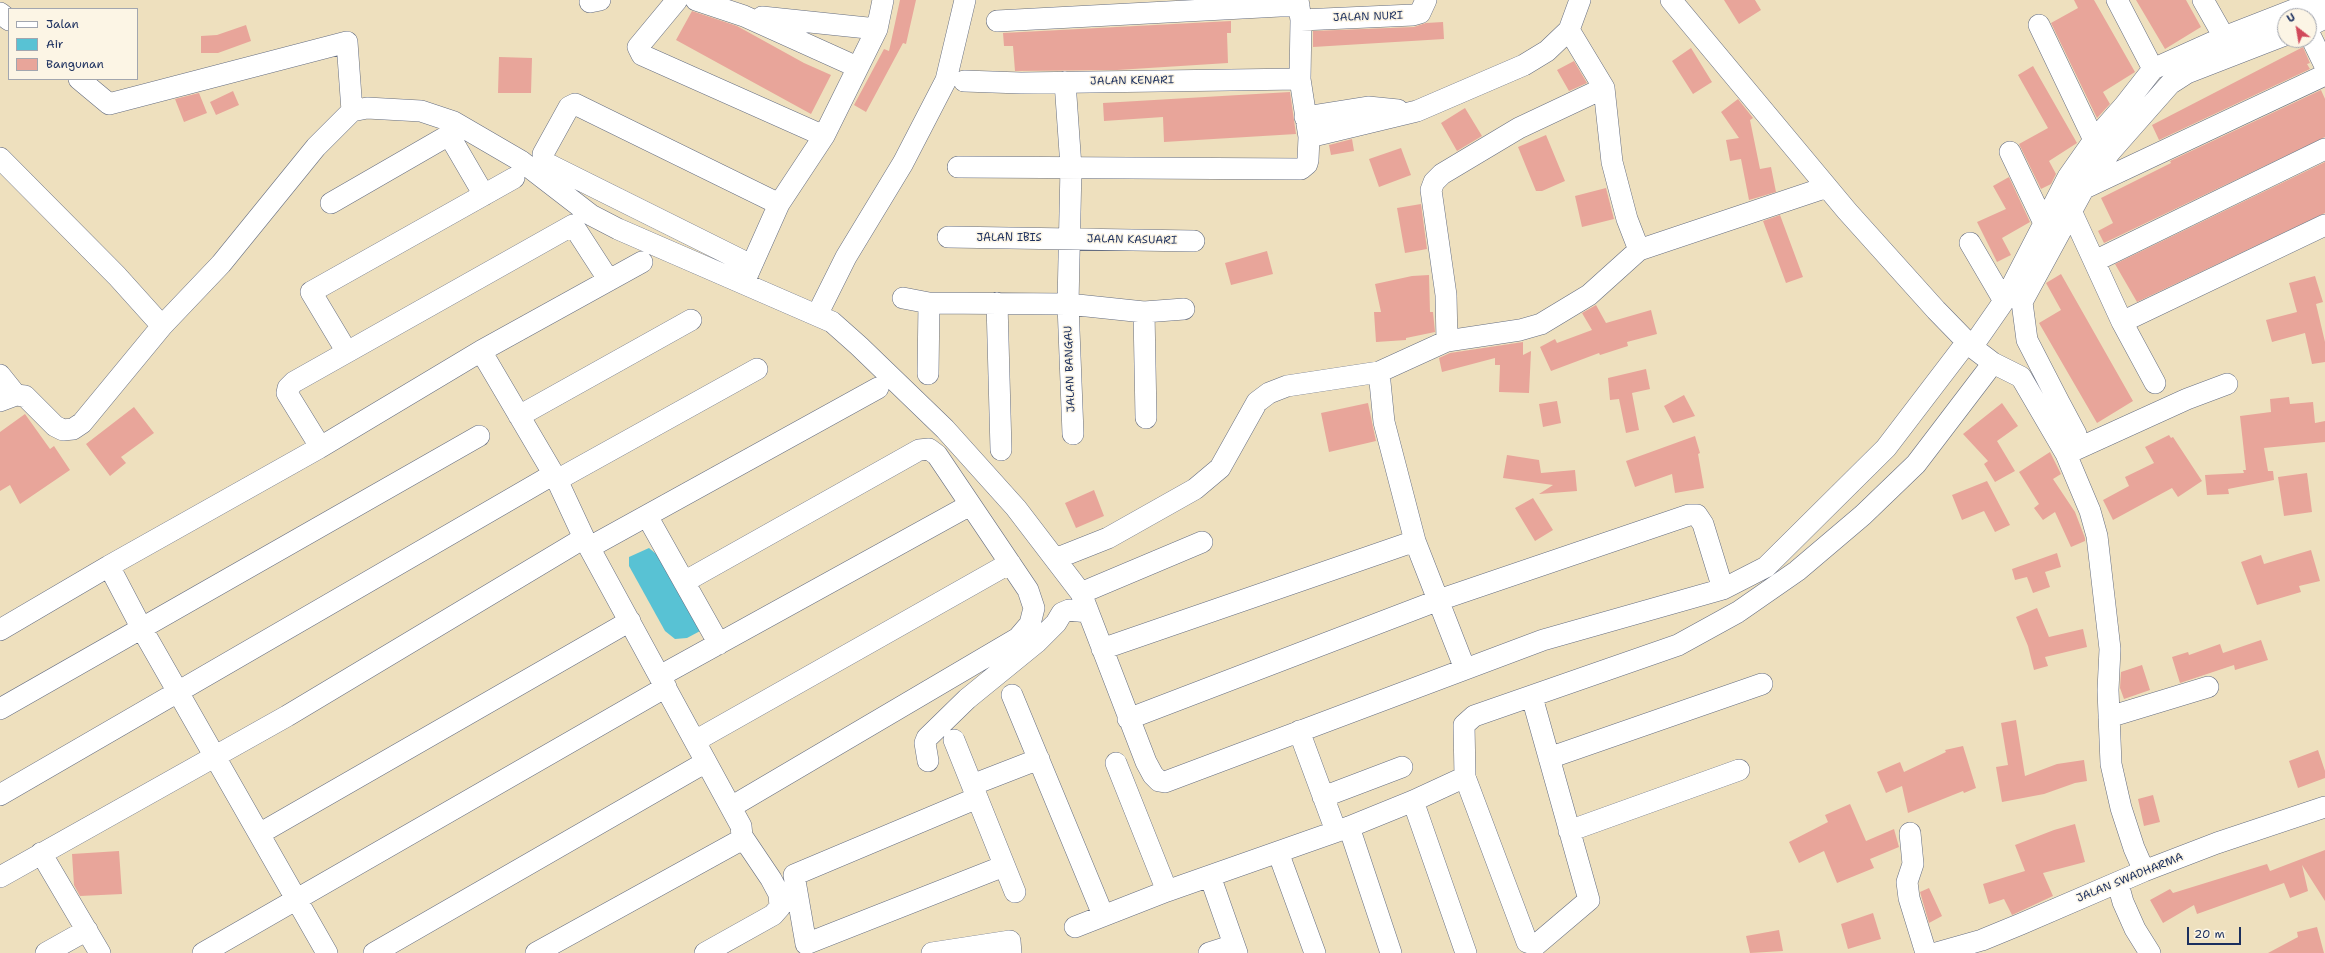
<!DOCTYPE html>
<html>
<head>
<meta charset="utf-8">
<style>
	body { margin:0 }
	#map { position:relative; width:2325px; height:953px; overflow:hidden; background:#eee0be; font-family:"Shantell Sans",sans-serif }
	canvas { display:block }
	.legend { position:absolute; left:8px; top:8px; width:130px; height:72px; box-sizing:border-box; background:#fcf5e5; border:1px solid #a2a6af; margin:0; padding:5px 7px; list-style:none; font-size:12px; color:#1b2f5e }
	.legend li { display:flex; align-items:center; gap:8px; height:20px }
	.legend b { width:20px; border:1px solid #a2a6af }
	.north { position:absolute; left:2277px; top:8px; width:40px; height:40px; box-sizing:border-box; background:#fcf5e5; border:1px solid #a2a6af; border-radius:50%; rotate:329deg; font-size:11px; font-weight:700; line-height:16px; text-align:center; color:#1b2f5e }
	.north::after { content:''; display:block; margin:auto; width:14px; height:18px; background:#d1495b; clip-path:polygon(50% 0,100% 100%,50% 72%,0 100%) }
	.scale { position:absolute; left:2187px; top:927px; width:54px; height:18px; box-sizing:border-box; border:2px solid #1b2f5e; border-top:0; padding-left:5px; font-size:12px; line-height:14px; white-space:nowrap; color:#1b2f5e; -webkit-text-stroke:3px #fcf5e5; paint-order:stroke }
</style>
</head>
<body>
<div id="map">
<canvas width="2325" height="953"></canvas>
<ul class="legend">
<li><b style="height:5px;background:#fff"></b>Jalan</li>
<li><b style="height:11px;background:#58c2d4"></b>Air</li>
<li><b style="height:11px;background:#e8a59a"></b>Bangunan</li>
</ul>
<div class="north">U</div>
<div class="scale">20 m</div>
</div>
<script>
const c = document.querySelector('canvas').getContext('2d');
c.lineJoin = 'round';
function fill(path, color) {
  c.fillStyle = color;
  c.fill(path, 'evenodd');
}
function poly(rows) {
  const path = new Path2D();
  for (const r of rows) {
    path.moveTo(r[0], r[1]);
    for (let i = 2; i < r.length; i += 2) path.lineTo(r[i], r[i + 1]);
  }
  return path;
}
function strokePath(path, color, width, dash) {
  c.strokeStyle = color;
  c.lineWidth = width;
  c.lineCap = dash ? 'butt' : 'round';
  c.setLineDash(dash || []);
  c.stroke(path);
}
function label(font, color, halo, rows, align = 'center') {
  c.font = font + ' "Shantell Sans",sans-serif';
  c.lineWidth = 3;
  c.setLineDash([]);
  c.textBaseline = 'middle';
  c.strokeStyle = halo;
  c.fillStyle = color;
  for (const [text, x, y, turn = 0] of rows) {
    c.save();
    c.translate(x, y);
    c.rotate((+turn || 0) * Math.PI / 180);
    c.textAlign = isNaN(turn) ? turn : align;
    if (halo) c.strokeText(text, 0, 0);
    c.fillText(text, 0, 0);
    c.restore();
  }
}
fill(poly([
	[649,548,661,558,702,630,687,638,675,639,665,631,629,566,629,557]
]), '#58c2d4');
fill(poly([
	[900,0,916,0,906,44,903,43,866,112,854,105,884,49,889,51],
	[1724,0,1755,0,1761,10,1739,24],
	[2074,0,2094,0,2135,72,2103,92,2110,104,2097,118,2051,23,2078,8],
	[2136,0,2186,0,2201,27,2165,49],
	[692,11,737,26,804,63,831,75,811,114,676,40],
	[1231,21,1231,33,1227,33,1228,63,1117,70,1015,71,1013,46,1004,46,1003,33],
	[1443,22,1444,39,1313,47,1313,31,1414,27,1426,23],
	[246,25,251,41,218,53,201,53,201,36,217,35],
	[2303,47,2310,63,2307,64,2310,69,2159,140,2152,125],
	[1691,48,1712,82,1693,94,1672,61],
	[499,57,532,58,531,93,498,93],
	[1574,61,1587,83,1569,91,1557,70],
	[2033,66,2077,143,2049,161,2056,174,2051,184,2041,189,2019,144,2048,128,2018,75],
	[2321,90,2325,99,2325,137,2104,243,2098,231,2113,223,2101,198,2171,163,2170,161],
	[233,91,239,105,216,115,210,102],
	[1290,92,1296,134,1164,142,1163,117,1104,121,1103,103],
	[199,93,207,113,184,122,175,99],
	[1738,99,1753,118,1750,120,1760,169,1771,167,1776,192,1749,200,1741,159,1730,161,1726,140,1739,138,1721,112],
	[1465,108,1482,136,1457,151,1441,123],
	[1546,135,1565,181,1542,191,1536,191,1518,147],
	[1352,139,1354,151,1331,155,1329,145],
	[1401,148,1411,175,1379,187,1369,159],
	[2325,162,2325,213,2137,302,2115,264],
	[2009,177,2030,222,2002,238,2011,255,1997,262,1977,222,2006,209,1993,186],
	[1606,188,1614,219,1582,227,1575,196],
	[1421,204,1427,249,1405,253,1397,208],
	[1780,215,1803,277,1786,283,1763,221],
	[1267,251,1273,274,1231,285,1225,263],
	[2061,274,2133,401,2097,423,2039,323,2061,310,2046,283],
	[1429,275,1430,312,1433,312,1435,332,1406,338,1406,340,1376,342,1374,312,1381,312,1375,284,1412,276],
	[2315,276,2323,302,2316,304,2325,342,2325,362,2312,364,2305,333,2272,342,2266,320,2297,312,2289,283],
	[1596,305,1606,323,1651,310,1657,334,1627,342,1628,346,1600,355,1599,353,1551,371,1540,347,1555,339,1557,343,1592,330,1582,313],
	[1523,342,1523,355,1531,351,1529,393,1499,392,1500,365,1495,365,1495,358,1442,372,1439,358,1450,353],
	[1646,369,1650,389,1632,393,1639,430,1626,433,1619,399,1610,400,1608,378],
	[1684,395,1695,416,1673,423,1664,406],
	[2289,397,2290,404,2313,402,2315,423,2325,421,2325,442,2264,448,2268,471,2273,471,2274,480,2228,489,2229,494,2207,495,2205,475,2244,473,2243,470,2246,470,2240,416,2271,412,2270,399],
	[1557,401,1561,423,1543,427,1539,404],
	[1368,403,1376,441,1329,452,1321,413],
	[2002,403,2018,426,1997,441,2015,471,1995,482,1984,464,1988,461,1963,434],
	[134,407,154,433,121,457,126,463,110,476,86,444],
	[25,414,50,449,54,446,70,470,20,504,10,485,0,491,0,432],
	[2169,435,2171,438,2173,437,2202,481,2178,497,2172,488,2113,520,2103,500,2129,486,2125,477,2154,463,2145,447],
	[1695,436,1700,453,1698,454,1704,488,1675,493,1672,474,1635,487,1626,461],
	[2050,452,2061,474,2053,479,2075,512,2085,538,2085,541,2071,547,2055,512,2043,520,2034,508,2039,504,2019,472],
	[1507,455,1539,460,1541,473,1575,470,1577,491,1539,494,1553,485,1503,478],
	[2307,473,2312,512,2284,516,2278,477],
	[1987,481,2010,525,1995,532,1984,511,1962,520,1952,495],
	[1094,490,1104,516,1076,528,1065,503],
	[1533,498,1553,530,1535,541,1515,508],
	[2311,550,2320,581,2299,586,2301,592,2257,605,2241,562,2261,555,2264,564],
	[2057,553,2061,567,2045,572,2050,587,2033,593,2027,577,2015,580,2012,569],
	[2037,608,2049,637,2083,629,2087,647,2045,657,2048,666,2034,670,2028,646,2016,617],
	[2261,640,2268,660,2235,670,2234,665,2180,683,2172,657,2188,652,2189,655,2220,644,2223,653],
	[2142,665,2150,690,2124,699,2120,688,2121,672],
	[2016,720,2025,776,2057,764,2084,760,2087,781,2075,783,2044,794,2002,802,1996,767,2008,765,2001,723],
	[1963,746,1976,788,1964,793,1963,791,1908,813,1902,786,1886,793,1877,772,1900,762,1904,772,1946,752,1945,750],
	[2318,750,2325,771,2325,778,2298,788,2289,761],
	[2153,795,2160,822,2144,826,2138,799],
	[1850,804,1866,841,1894,829,1899,847,1870,859,1874,868,1837,883,1824,851,1799,863,1789,842,1828,822,1825,815],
	[2075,824,2085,862,2043,873,2053,896,2012,915,2004,899,1989,904,1983,884,2025,871,2015,845,2054,830],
	[2325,850,2325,901,2302,865,2308,891,2290,898,2284,883,2197,914,2194,905,2163,923,2150,900,2170,889,2173,893,2267,864,2270,871],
	[119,851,122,894,80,896,74,885,72,854],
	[1929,888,1942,916,1929,923,1920,892],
	[1873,913,1881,939,1848,949,1841,924],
	[2317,927,2324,953,2268,953,2298,937,2297,932],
	[1779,930,1783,951,1750,953,1746,936]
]), '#e8a59a');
const street = poly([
	[677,0,638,47,642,55,824,136],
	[696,0,744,16,857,67],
	[1671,0,1847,211,1936,310,1972,347,1993,363,2021,377,2066,454,2090,511,2097,536,2110,649,2108,690,2111,764,2121,808,2134,848,2144,871],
	[2117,0,2153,69],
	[2203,0,2224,37],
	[590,2,600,0],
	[0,13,9,20],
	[762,17,877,29],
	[1301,20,1413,15,1420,13,1426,0],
	[997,21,1299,5],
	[2039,25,2094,140],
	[2309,26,2325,18],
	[1569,30,1604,88,1612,162,1627,219,1639,250],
	[2309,33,2325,66],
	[79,79,109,104,347,42,352,111],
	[964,81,1021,83,1300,79],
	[1065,82,1071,167,1068,304,1073,434],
	[1305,117,1368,107,1398,110],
	[1309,137,1417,111,1524,65,1547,51,1569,30,1580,0],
	[2010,152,2043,221],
	[0,158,117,276,162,326],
	[958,167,1301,169,1307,164,1308,160,1309,137,1300,79,1301,20,1298,0],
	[2087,187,2325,75],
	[331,203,449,135,484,195],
	[2072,213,2122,322,2155,383],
	[948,237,1194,241],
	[1970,243,2004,301],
	[2095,261,2325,149],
	[751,265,552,166,544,161,543,154,569,107,575,104,779,204],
	[746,278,779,204,824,136,877,29,883,0],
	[903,298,929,303,1068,304,1144,312,1184,309],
	[997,303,1001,450],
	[1144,312,1146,418],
	[817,315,846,257,903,163,946,80,965,0],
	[2122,322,2325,225],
	[1447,341,1446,295,1431,190,1434,182,1442,174,1519,128,1604,88],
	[1972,347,2004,301,2068,177,2094,140,2124,106,2153,69,2224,37,2319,0],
	[347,352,311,292,514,178],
	[1379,372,1384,422,1415,541,1465,669],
	[928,374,929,303],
	[0,375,16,395],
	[0,401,16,395,25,396,55,426,63,430,73,429,82,423,162,326,221,264,316,147,352,111,367,108,421,111,454,122,521,161,591,215,618,229,832,322,859,346,945,429,1016,508,1081,593,1146,762,1153,775,1159,781,1165,782,1543,640,1723,589,1766,567,1886,448,1967,342],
	[2060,404,2076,434],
	[519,416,691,320],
	[2048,422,2057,415,2060,404,2027,340,2022,302,2084,188,2110,152,2170,84,2187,73,2285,35],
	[319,448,481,351,642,262],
	[2066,454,2187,399,2227,384],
	[557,480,757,369],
	[647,516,719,644],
	[590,547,878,388],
	[1055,559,1108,538,1195,489,1220,468,1257,402,1269,393,1287,386,1379,372,1447,341,1520,330,1541,324,1589,295,1639,250,1827,187],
	[109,566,319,448,316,440,287,393,288,388,294,382,573,225,608,279],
	[684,582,919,450,929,449,937,455,1028,590,1034,608,1030,624,1018,638,731,807],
	[1081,593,1202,542],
	[0,630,109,566,142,629,327,953],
	[1102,649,1415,541],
	[660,676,970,505],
	[1012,695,1103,915],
	[1532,697,1589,900,1536,945,1527,942,1465,777,1464,725,1474,716,1678,645,1738,612,1797,571,1863,515,1916,464,1993,363],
	[0,709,479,436],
	[2109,717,2208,687],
	[1128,719,1439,600,1689,515,1697,515,1703,524,1723,589],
	[1299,731,1336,831],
	[954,740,1015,892],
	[695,741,1010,563],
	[1549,758,1762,684],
	[928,761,925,743,927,738,967,699,1037,642,1056,623,1062,613,1069,610,1088,612],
	[1116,763,1167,891],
	[972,785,1039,759],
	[0,795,554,474],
	[1323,797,1402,767],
	[977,798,794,875,806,944,1004,866],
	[1413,801,1466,953],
	[1349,827,1391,953],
	[1569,831,1739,770],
	[1910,833,1913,864,1907,882,1909,898,1926,953],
	[259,834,630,621],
	[1278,852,1315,953],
	[41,853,100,953],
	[1210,876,1237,953],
	[0,877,287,716,584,538,557,480,481,351],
	[2118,884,2123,902,2135,929,2150,953],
	[1075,927,1167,891,1349,827,1413,801,1465,777],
	[46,953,87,930],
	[203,953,666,687],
	[374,953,706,762],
	[536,953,739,841,742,836,741,826,584,538],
	[705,953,773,915,780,907,779,894,771,879,742,836],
	[932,953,1010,941,1011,953],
	[1209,953,1234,945],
	[1936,953,1982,940,2021,924,2144,871,2217,843,2325,807]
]);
strokePath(street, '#656d80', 22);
strokePath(street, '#fff', 21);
label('11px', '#1b2f5e', '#fcf5e5', [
	["JALAN NURI",1368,17,-2],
	["JALAN KENARI",1132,81,-1],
	["JALAN IBIS",1009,238],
	["JALAN KASUARI",1132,240,1],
	["JALAN BANGAU",1070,369,-92],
	["JALAN SWADHARMA",2130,878,-22]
]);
</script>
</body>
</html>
